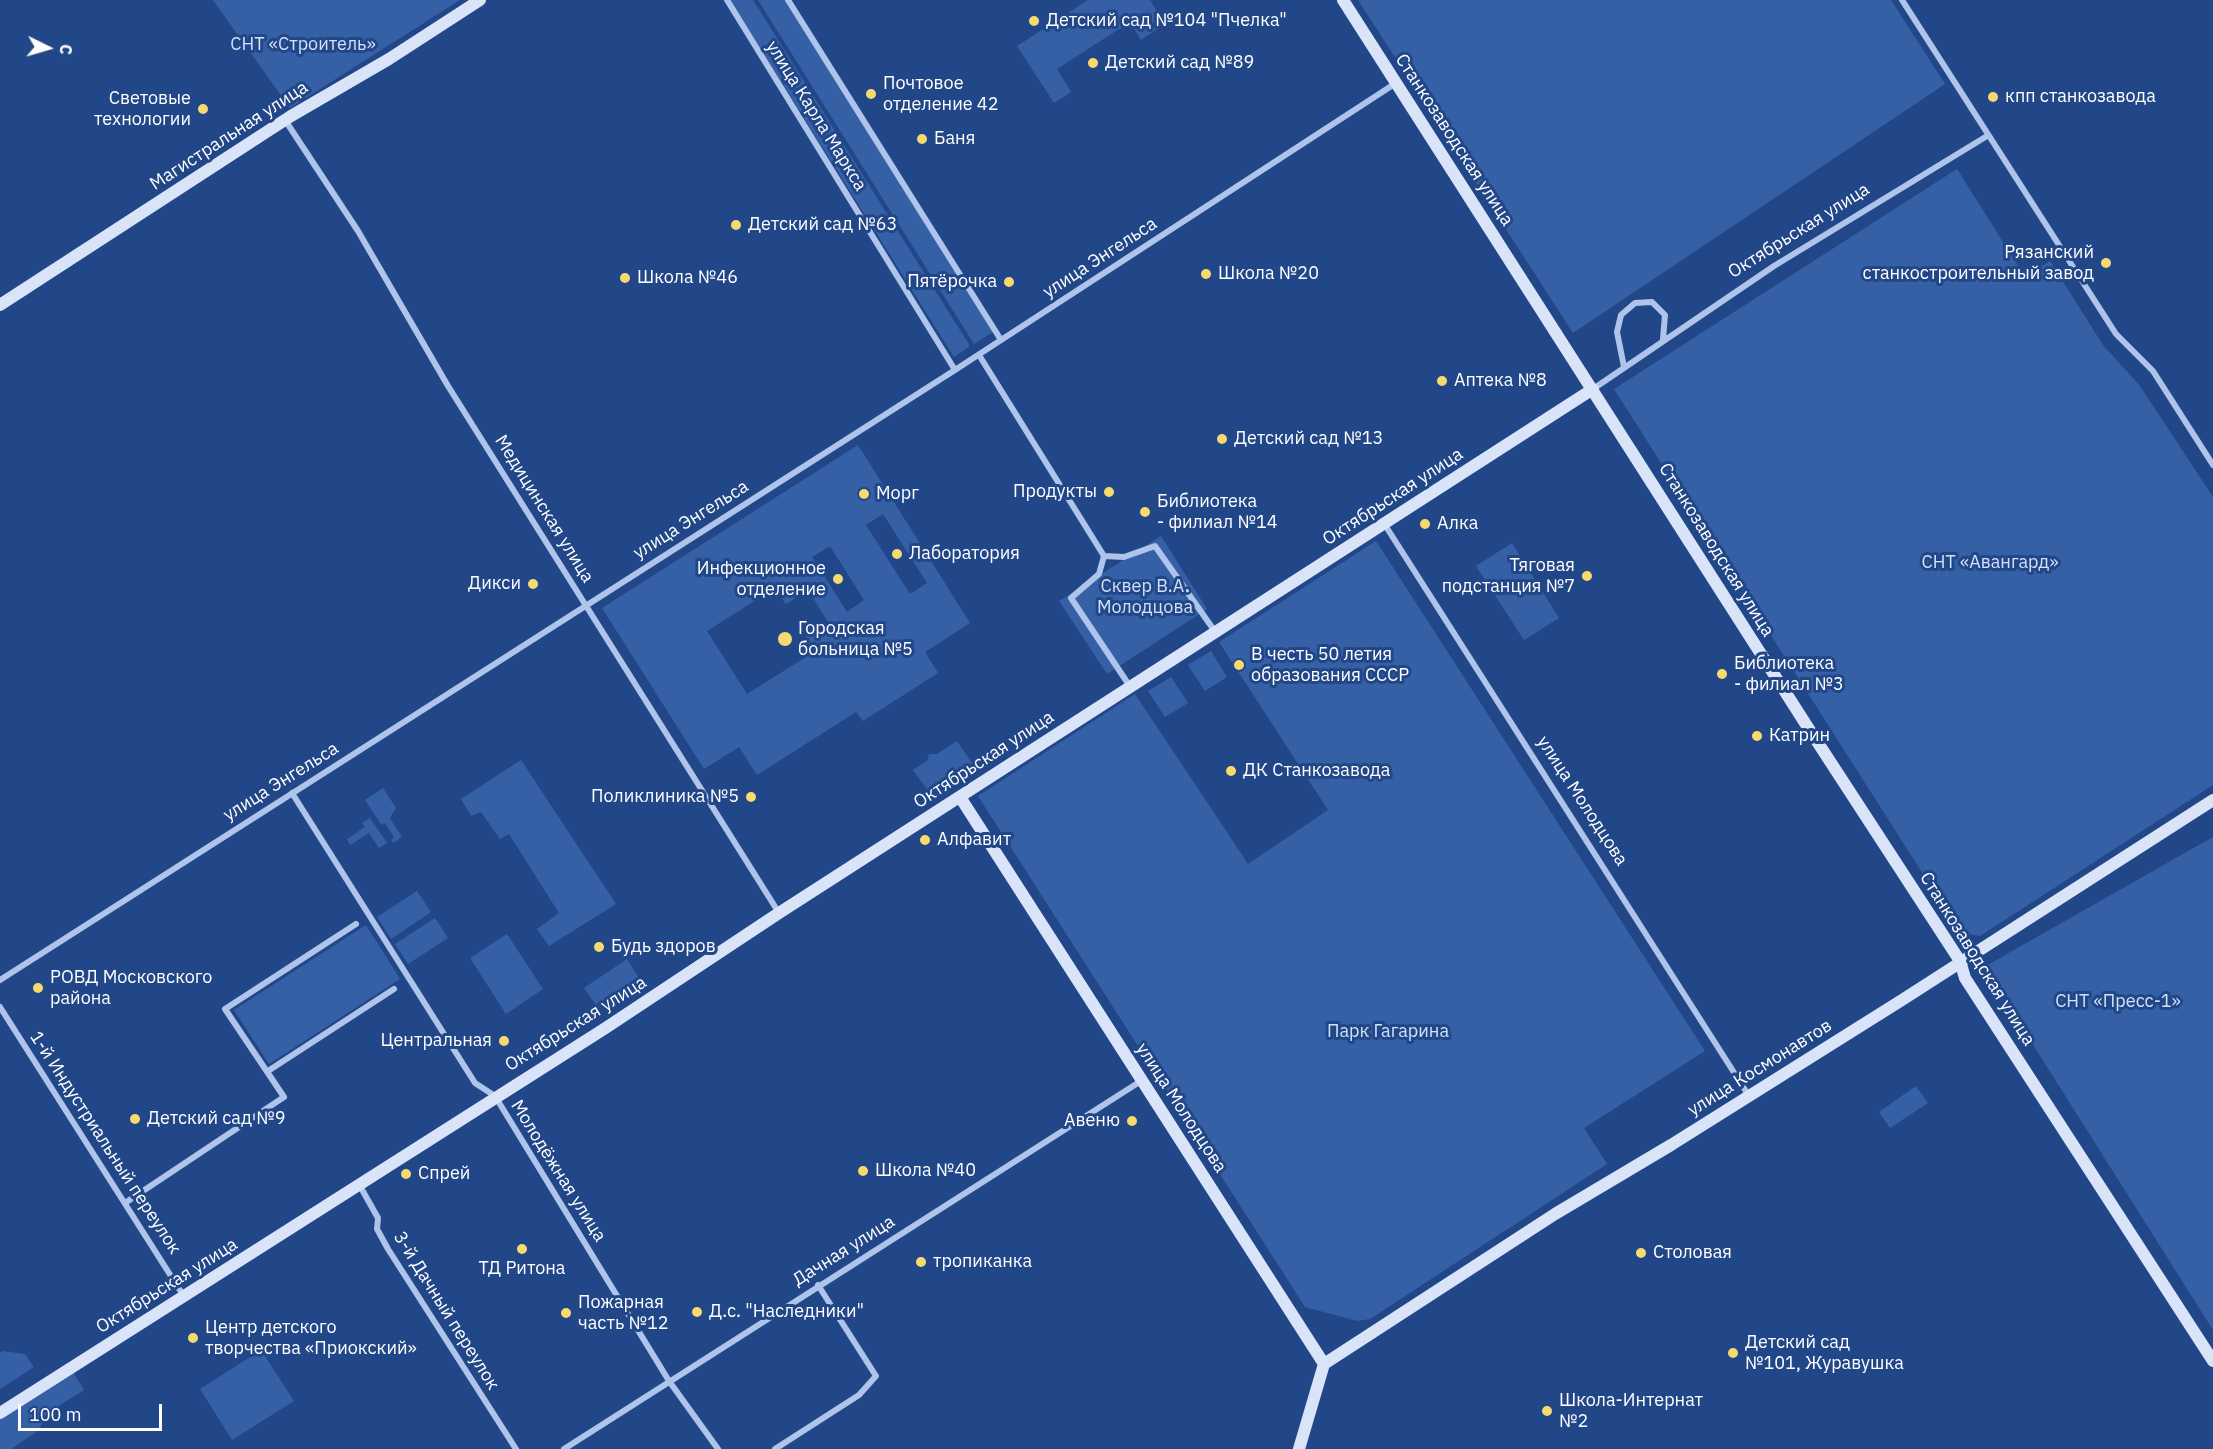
<!DOCTYPE html>
<html>
<head>
<meta charset="utf-8">
<style>
	body { margin:0 }
	#map { position:relative; width:2213px; height:1449px; overflow:hidden; background:#224789; font-family:"IBM Plex Sans",sans-serif }
	canvas { display:block }
	.north { position:absolute; left:18px; top:18px; width:60px; height:60px; -webkit-text-stroke:4px #224789; paint-order:stroke; rotate:95deg; font-size:16px; font-weight:700; line-height:24px; text-align:center; color:#fff }
	.north::after { content:''; display:block; margin:auto; width:21px; height:27px; background:#fff; clip-path:polygon(50% 0,100% 100%,50% 72%,0 100%) }
	.scale { position:absolute; left:18px; top:1404px; width:144px; height:27px; box-sizing:border-box; border:3px solid #fff; border-top:0; padding-left:8px; font-size:18px; line-height:21px; white-space:nowrap; color:#fff; -webkit-text-stroke:4px #224789; paint-order:stroke }
</style>
</head>
<body>
<div id="map">
<canvas width="2213" height="1449"></canvas>
<div class="north">С</div>
<div class="scale">100 m</div>
</div>
<script>
const c = document.querySelector('canvas').getContext('2d');
c.lineJoin = 'round';
function fill(path, color) {
  c.fillStyle = color;
  c.fill(path, 'evenodd');
}
function poly(rows) {
  const path = new Path2D();
  for (const r of rows) {
    path.moveTo(r[0], r[1]);
    for (let i = 2; i < r.length; i += 2) path.lineTo(r[i], r[i + 1]);
  }
  return path;
}
function strokePath(path, color, width, dash) {
  c.strokeStyle = color;
  c.lineWidth = width;
  c.lineCap = dash ? 'butt' : 'round';
  c.setLineDash(dash || []);
  c.stroke(path);
}
function label(font, color, halo, rows, align = 'center') {
  c.font = font + ' "IBM Plex Sans",sans-serif';
  c.lineWidth = 6;
  c.setLineDash([]);
  c.textBaseline = 'middle';
  c.strokeStyle = halo;
  c.fillStyle = color;
  for (const [text, x, y, turn = 0] of rows) {
    c.save();
    c.translate(x, y);
    c.rotate((+turn || 0) * Math.PI / 180);
    c.textAlign = isNaN(turn) ? turn : align;
    if (halo) c.strokeText(text, 0, 0);
    c.fillText(text, 0, 0);
    c.restore();
  }
}
fill(poly([
	[213,0,460,0,290,108],
	[730,0,753,0,970,346,954,357],
	[758,0,785,0,993,332,974,344],
	[1088,0,1150,0,1165,24,1141,40,1130,22,1057,69,1071,92,1054,103,1017,46],
	[1358,0,1891,0,1945,84,1573,333],
	[1957,169,2025,277,2050,261,2103,345,2140,386,2213,497,2213,785,1980,936,1960,932,1614,389],
	[858,445,970,623,925,652,938,673,863,721,856,712,757,775,739,747,704,769,602,608],
	[883,514,927,583,910,594,866,525],
	[830,546,864,600,847,612,812,557],
	[775,588,786,604,808,590,828,622,805,637,814,652,747,694,707,631],
	[1161,536,1207,609,1107,674,1059,601],
	[1376,541,1705,1051,1584,1128,1607,1164,1370,1319,1357,1321,1305,1307,978,796,1135,694,1248,864,1328,810,1219,642],
	[1512,543,1559,618,1524,640,1476,566],
	[1211,651,1227,677,1205,691,1188,665],
	[1171,677,1188,703,1165,717,1148,691],
	[957,741,974,766,931,795,913,770,927,761,929,754,937,754],
	[521,760,616,904,549,946,537,929,559,913,509,834,500,839,481,812,471,816,461,799],
	[383,788,396,808,390,818,402,837,393,843,391,840,394,837,385,823,381,824,365,800],
	[370,818,387,843,379,848,369,833,350,845,347,839,365,827,362,823],
	[2213,837,2213,1330,1984,967],
	[417,891,431,912,391,939,377,917],
	[435,918,448,938,408,964,395,944],
	[366,925,400,979,269,1064,234,1010],
	[507,934,543,989,506,1014,470,958],
	[627,959,641,981,599,1009,584,988],
	[1916,1086,1928,1103,1890,1128,1879,1112],
	[261,1350,294,1401,232,1440,200,1389],
	[3,1351,25,1354,34,1367,0,1389,0,1353],
	[72,1370,84,1390,47,1413,39,1430,11,1449,0,1449,0,1417]
]), '#3660a6');
strokePath(poly([
	[727,0,955,370],
	[788,0,1001,340],
	[1902,0,2116,334,2153,371,2213,465],
	[285,120,358,231,448,386,779,913],
	[979,355,1104,556],
	[1624,367,1617,332,1621,315,1635,303,1652,302,1665,315,1663,339],
	[1593,389,1774,266,1987,136],
	[1385,525,1749,1096],
	[1131,688,1071,598,1099,574,1104,556,1124,557,1155,546,1216,633],
	[292,793,475,1083,495,1096,669,1381,718,1449],
	[0,980,955,370,1396,83],
	[0,1007,183,1295],
	[268,1071,394,989],
	[360,1186,378,1218,377,1229,388,1249,516,1449],
	[125,1203,284,1097,225,1009,356,924],
	[564,1449,1141,1081],
	[775,1449,859,1395,876,1376,818,1285]
]), '#aec4ea', 6);
strokePath(poly([
	[1343,0,1807,726,1960,961,1965,978,2213,1361],
	[0,305,291,116,389,59,480,0],
	[960,797,1324,1364,1299,1449],
	[1324,1364,1555,1214,1671,1145,1902,1000,2213,800],
	[0,1413,604,1029,779,913,1593,389]
]), '#d9e4f8', 12);
for (const [x, y, r, color] of [
	[1034,21,6,"#f6da70"],
	[1093,63,6,"#f6da70"],
	[871,94,6,"#f6da70"],
	[1993,97,6,"#f6da70"],
	[203,109,6,"#f6da70"],
	[922,139,6,"#f6da70"],
	[736,225,6,"#f6da70"],
	[2106,263,6,"#f6da70"],
	[1206,274,6,"#f6da70"],
	[625,278,6,"#f6da70"],
	[1009,282,6,"#f6da70"],
	[1442,381,6,"#f6da70"],
	[1222,439,6,"#f6da70"],
	[1109,492,6,"#f6da70"],
	[864,494,6,"#f6da70"],
	[1145,512,6,"#f6da70"],
	[1425,524,6,"#f6da70"],
	[897,554,6,"#f6da70"],
	[1587,576,6,"#f6da70"],
	[838,579,6,"#f6da70"],
	[533,584,6,"#f6da70"],
	[785,639,8,"#f6da70"],
	[1239,665,6,"#f6da70"],
	[1722,674,6,"#f6da70"],
	[1757,736,6,"#f6da70"],
	[1231,771,6,"#f6da70"],
	[751,797,6,"#f6da70"],
	[925,840,6,"#f6da70"],
	[599,947,6,"#f6da70"],
	[38,988,6,"#f6da70"],
	[504,1041,6,"#f6da70"],
	[135,1119,6,"#f6da70"],
	[1132,1121,6,"#f6da70"],
	[863,1171,6,"#f6da70"],
	[406,1174,6,"#f6da70"],
	[522,1249,6,"#f6da70"],
	[1641,1253,6,"#f6da70"],
	[921,1262,6,"#f6da70"],
	[697,1312,6,"#f6da70"],
	[566,1313,6,"#f6da70"],
	[193,1338,6,"#f6da70"],
	[1733,1353,6,"#f6da70"],
	[1547,1411,6,"#f6da70"]
]) {
  const dot = new Path2D();
  dot.arc(x, y, r, 0, 2 * Math.PI);
  c.fillStyle = color;
  c.fill(dot);
  strokePath(dot, '#224789', 2);
}
label('18px', '#fff', '#224789', [
	["Детский сад №104 \"Пчелка\"",1046,21],
	["Детский сад №89",1105,63],
	["Почтовое",883,84],
	["отделение 42",883,105],
	["кпп станкозавода",2005,97],
	["Световые",191,99,"right"],
	["технологии",191,120,"right"],
	["Баня",934,139],
	["Детский сад №63",748,225],
	["Рязанский",2094,253,"right"],
	["станкостроительный завод",2094,274,"right"],
	["Школа №20",1218,274],
	["Школа №46",637,278],
	["Пятёрочка",997,282,"right"],
	["Аптека №8",1454,381],
	["Детский сад №13",1234,439],
	["Продукты",1097,492,"right"],
	["Морг",876,494],
	["Библиотека",1157,502],
	["- филиал №14",1157,523],
	["Алка",1437,524],
	["Лаборатория",909,554],
	["Тяговая",1575,566,"right"],
	["подстанция №7",1575,587,"right"],
	["Инфекционное",826,569,"right"],
	["отделение",826,590,"right"],
	["Дикси",521,584,"right"],
	["Городская",798,629],
	["больница №5",798,650],
	["В честь 50 летия",1251,655],
	["образования СССР",1251,676],
	["Библиотека",1734,664],
	["- филиал №3",1734,685],
	["Катрин",1769,736],
	["ДК Станкозавода",1243,771],
	["Поликлиника №5",739,797,"right"],
	["Алфавит",937,840],
	["Будь здоров",611,947],
	["РОВД Московского",50,978],
	["района",50,999],
	["Центральная",492,1041,"right"],
	["Детский сад №9",147,1119],
	["Авеню",1120,1121,"right"],
	["Школа №40",875,1171],
	["Спрей",418,1174],
	["Столовая",1653,1253],
	["тропиканка",933,1262],
	["ТД Ритона",522,1269,"center"],
	["Пожарная",578,1303],
	["часть №12",578,1324],
	["Д.с. \"Наследники\"",709,1312],
	["Центр детского",205,1328],
	["творчества «Приокский»",205,1349],
	["Детский сад",1745,1343],
	["№101, Журавушка",1745,1364],
	["Школа-Интернат",1559,1401],
	["№2",1559,1422]
], 'left');
label('18px', '#d2e0f8', '#224789', [
	["СНТ «Строитель»",303,45],
	["СНТ «Авангард»",1990,563],
	["Сквер В.А.",1145,587],
	["Молодцова",1145,608],
	["СНТ «Пресс-1»",2118,1002],
	["Парк Гагарина",1388,1032]
]);
label('18px', '#fff', '#224789', [
	["улица Карла Маркса",816,116,58],
	["Магистральная улица",229,136,-33],
	["Станкозаводская улица",1454,140,57],
	["Октябрьская улица",1799,231,-32],
	["улица Энгельса",1100,258,-33],
	["Октябрьская улица",1393,497,-33],
	["Медицинская улица",544,509,58],
	["улица Энгельса",691,520,-32],
	["Станкозаводская улица",1716,550,58],
	["Октябрьская улица",984,760,-33],
	["улица Энгельса",281,782,-32],
	["улица Молодцова",1582,801,57],
	["Станкозаводская улица",1977,959,58],
	["Октябрьская улица",576,1024,-32],
	["улица Космонавтов",1760,1068,-32],
	["улица Молодцова",1181,1108,57],
	["1-й Индустриальный переулок",105,1143,57],
	["Молодёжная улица",558,1171,58],
	["Дачная улица",844,1251,-32],
	["Октябрьская улица",167,1286,-32],
	["3-й Дачный переулок",446,1311,58]
]);
</script>
</body>
</html>
